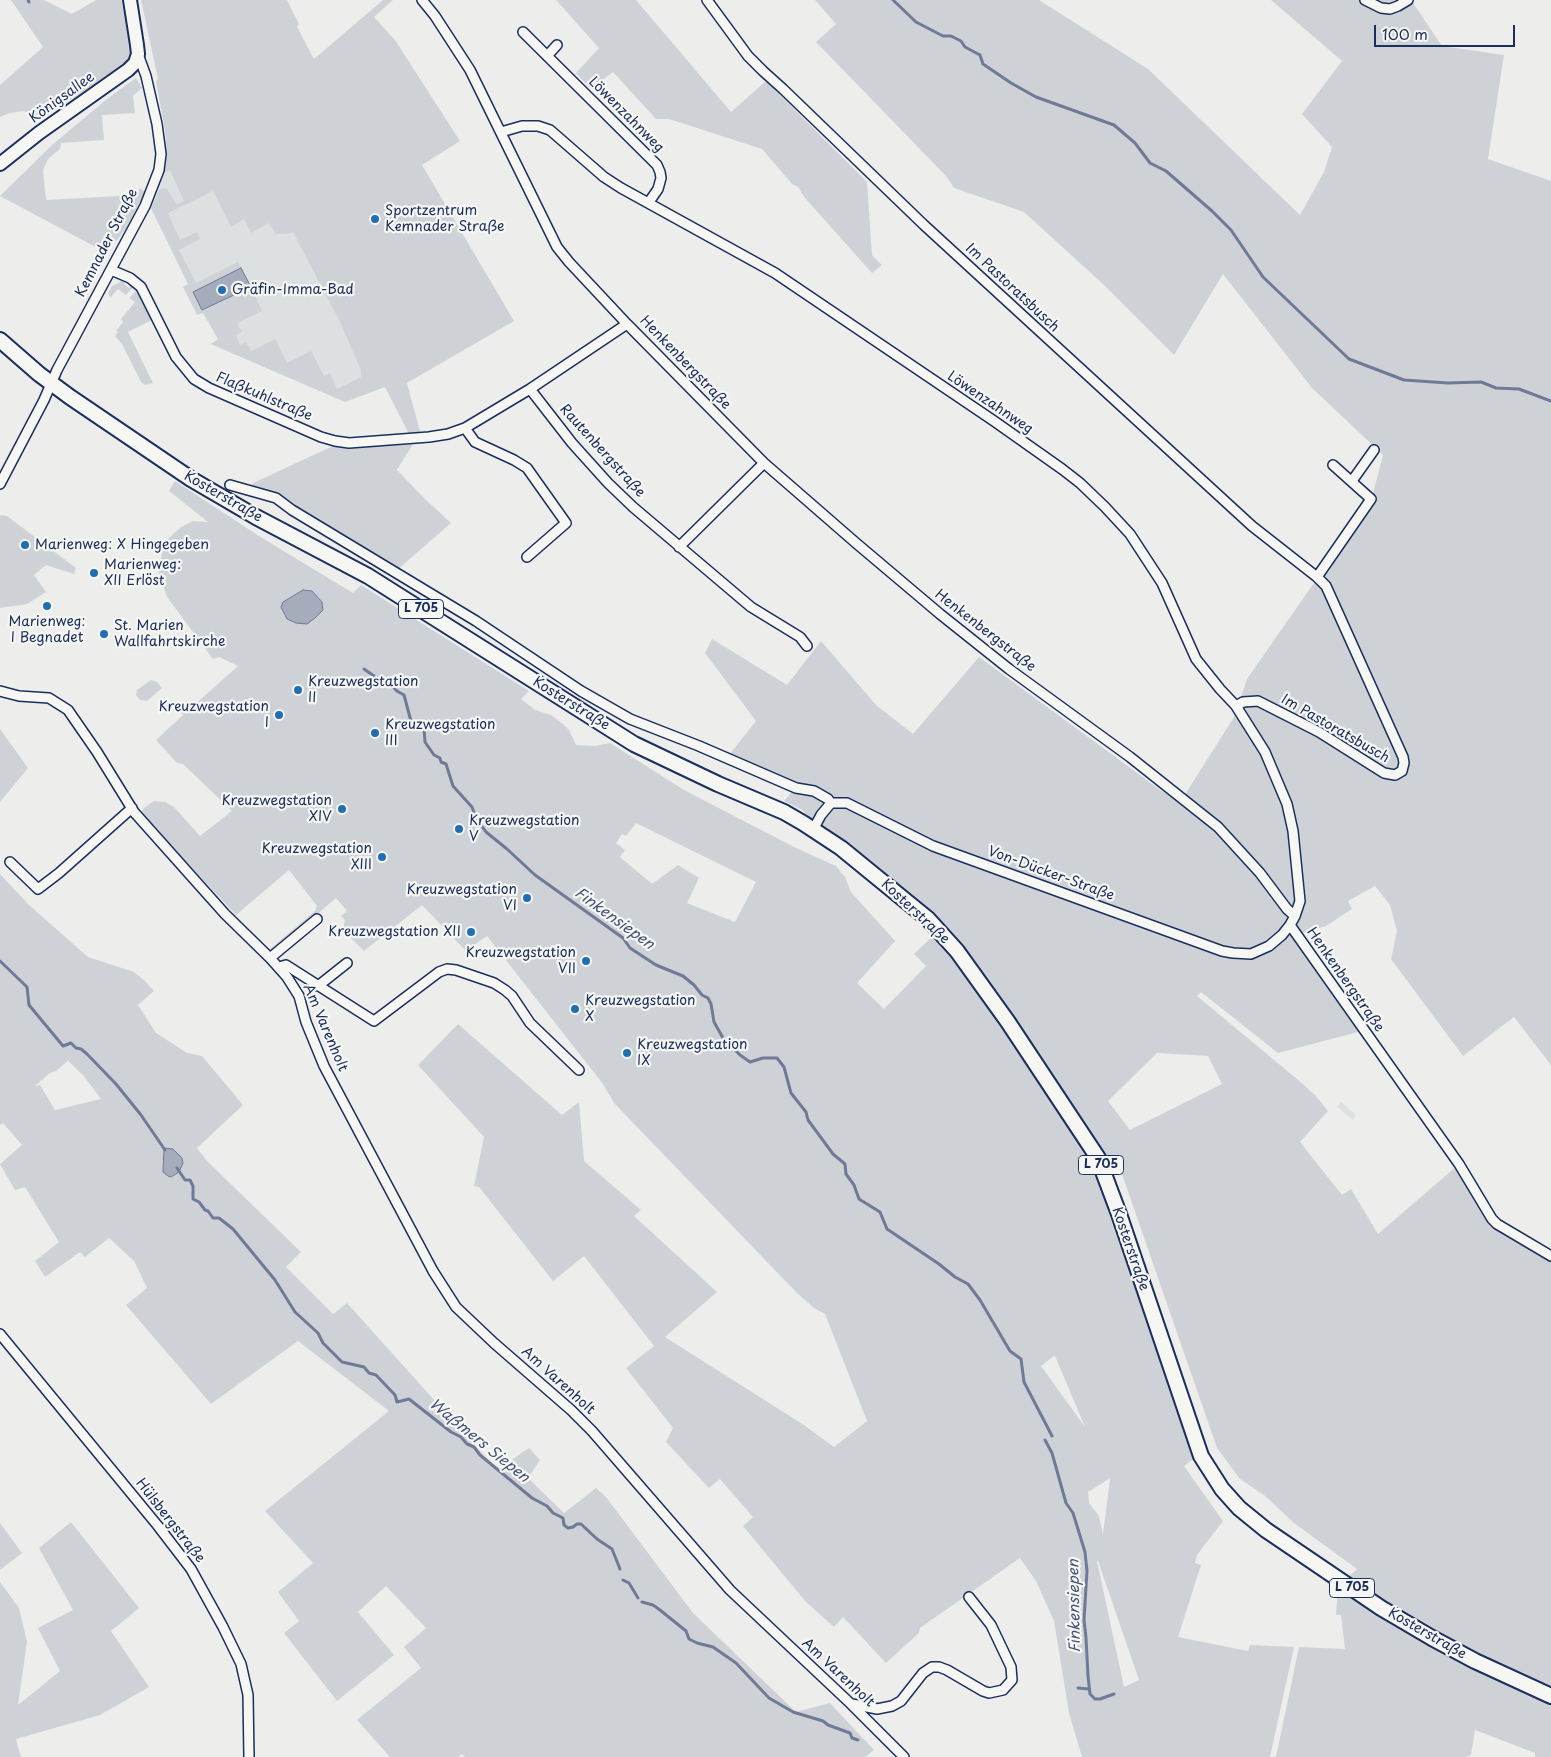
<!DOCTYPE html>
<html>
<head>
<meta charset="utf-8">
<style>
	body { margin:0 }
	#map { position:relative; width:1551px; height:1757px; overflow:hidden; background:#edeeec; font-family:"Playpen Sans",sans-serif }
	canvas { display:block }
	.scale { position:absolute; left:1374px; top:25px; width:141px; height:22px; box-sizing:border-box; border:2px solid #1b2f5e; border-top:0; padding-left:6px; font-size:15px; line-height:18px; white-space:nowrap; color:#1b2f5e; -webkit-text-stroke:4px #f6f6f2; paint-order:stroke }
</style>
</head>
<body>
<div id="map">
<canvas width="1551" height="1757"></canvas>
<div class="scale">100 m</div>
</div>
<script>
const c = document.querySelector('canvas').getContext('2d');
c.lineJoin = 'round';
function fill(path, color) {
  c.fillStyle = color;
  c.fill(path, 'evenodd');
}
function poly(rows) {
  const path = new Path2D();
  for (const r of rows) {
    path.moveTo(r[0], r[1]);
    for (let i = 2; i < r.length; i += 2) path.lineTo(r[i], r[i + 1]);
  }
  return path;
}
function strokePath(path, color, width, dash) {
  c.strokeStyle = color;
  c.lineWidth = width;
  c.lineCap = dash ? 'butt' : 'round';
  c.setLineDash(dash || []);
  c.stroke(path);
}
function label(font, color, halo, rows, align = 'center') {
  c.font = font + ' "Playpen Sans",sans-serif';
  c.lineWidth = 4.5;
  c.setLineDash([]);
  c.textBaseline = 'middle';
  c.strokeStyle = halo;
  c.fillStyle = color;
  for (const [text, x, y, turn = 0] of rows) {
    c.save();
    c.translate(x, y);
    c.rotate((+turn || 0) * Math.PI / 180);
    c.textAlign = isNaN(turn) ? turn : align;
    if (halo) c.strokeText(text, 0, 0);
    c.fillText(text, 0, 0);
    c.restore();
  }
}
fill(poly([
	[247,121,382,381,343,401,211,344,218,339,188,284,151,208,156,198,164,173],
	[1341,1102,1356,1115,1353,1120,1337,1107]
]), '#dde0e1');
fill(poly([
	[11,0,44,0,72,14,96,0,121,0,134,57,118,70,40,120,30,113,23,111,10,113,0,117,0,85,43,47],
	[141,0,287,0,299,24,297,27,314,59,383,0,393,0,374,17,395,40,460,141,422,165,514,321,407,383,421,435,410,436,385,387,345,402,211,344,218,339,203,313,197,315,183,287,188,284,151,208,159,190,166,188,177,204,184,201,170,170,164,173,167,155,165,131,156,81,158,79],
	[213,191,231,227,244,219,251,233,269,223,276,234,288,234,293,232,340,322,361,370,361,377,337,389,330,373,324,376,311,351,287,363,275,339,251,351,246,342,240,345,236,335,242,332,237,323,262,311,251,287,203,310,226,276,241,268,238,262,196,283,179,250,200,239,197,232,180,240,168,213],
	[556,0,636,0,731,112,766,81,867,182,872,255,882,265,872,273,805,198,798,187,792,184,762,149,669,119,656,119,613,72,591,89,576,73,599,48],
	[815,0,1039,0,1148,69,1300,215,1324,172,1332,147,1302,114,1342,61,1271,0,1411,0,1442,46,1504,55,1488,159,1551,181,1551,1065,1514,1017,1463,1056,1391,959,1397,931,1390,905,1375,886,1348,901,1352,909,1326,926,1292,936,1362,1031,1278,1053,1201,992,1197,996,1297,1079,1315,1095,1328,1111,1300,1142,1342,1195,1351,1189,1378,1234,1458,1165,1484,1211,1551,1257,1551,1757,1535,1757,1535,1753,1475,1730,1471,1755,1465,1757,1276,1757,1299,1647,1345,1649,1341,1615,1336,1615,1338,1587,1357,1569,1294,1523,1264,1495,1240,1479,1217,1448,1115,1154,1100,1182,1196,1457,1184,1466,1223,1521,1197,1555,1195,1563,1201,1565,1178,1637,1248,1651,1250,1645,1294,1647,1270,1757,1082,1757,1069,1713,1054,1621,1036,1581,1020,1558,920,1628,919,1633,886,1663,843,1617,834,1627,806,1602,743,1526,753,1517,720,1479,709,1488,666,1442,673,1428,626,1368,654,1346,584,1256,553,1281,479,1187,474,1186,484,1137,418,1065,458,1024,562,1115,579,1102,584,1161,641,1210,634,1216,717,1292,665,1337,804,1425,834,1447,867,1421,825,1314,814,1308,796,1292,614,1103,603,1084,487,936,466,951,422,905,364,951,343,930,345,920,341,916,347,911,336,898,273,952,270,949,315,911,317,906,289,870,236,915,141,813,144,808,154,801,165,802,174,807,200,836,232,811,183,764,177,763,156,740,183,715,179,710,192,707,238,666,219,657,213,659,167,597,158,571,163,549,169,538,181,527,193,521,208,522,169,491,175,481,259,536,353,593,361,585,529,691,521,699,535,710,551,715,563,724,569,730,576,745,595,746,610,743,684,790,796,848,836,866,845,877,851,892,895,941,857,983,884,1009,926,966,914,954,934,935,801,809,784,801,796,787,765,769,729,755,756,721,705,653,712,639,787,685,821,641,876,705,913,734,979,657,1163,792,1181,801,1234,717,1247,679,1371,501,1383,455,1312,388,1223,274,1174,355,1104,285,1024,212,954,188,946,176,816,42,836,24],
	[636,823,756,882,735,922,687,903,699,878,678,865,652,884,620,857,625,850,616,843,622,834,626,836],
	[1157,1053,1208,1056,1222,1084,1130,1130,1108,1101],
	[1055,1355,1055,1356,1085,1427,1041,1366],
	[1110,1478,1110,1479,1103,1534,1099,1516,1089,1503,1088,1492],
	[1098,1561,1139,1680,1124,1687,1097,1561],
	[136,78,142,88,133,96,135,113,102,115,104,140,61,143,60,149,48,159,43,170,46,200,138,195,139,188,143,190,145,193,127,227,117,240,103,251,0,196,52,145,107,99],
	[122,281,125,282,124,284,129,288,131,285,133,287,126,295,118,289,111,297,108,294,112,286],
	[136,291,152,320,128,332,153,383,145,385,141,382,122,344,115,336,118,332,116,331,123,322,121,319,135,302,129,298],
	[413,444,397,470,423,497,451,523,397,570,251,484,333,446,352,448],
	[1,515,7,516,76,568,74,574,46,565,34,575,46,592,27,604,0,608,0,516],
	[151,680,157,682,162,688,147,701,140,700,136,695,137,690],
	[0,729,28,768,0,802],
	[0,874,29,905,88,957,134,972,145,981,154,991,138,1005,156,1033,187,1053,202,1056,243,1105,197,1148,207,1161,301,1252,286,1267,333,1314,347,1303,497,1470,529,1448,540,1460,528,1478,564,1513,596,1488,606,1497,693,1613,796,1712,830,1703,874,1750,865,1757,465,1757,462,1754,458,1757,390,1757,357,1720,421,1668,404,1647,426,1628,386,1586,358,1612,394,1655,337,1701,284,1633,299,1621,278,1592,313,1563,265,1511,389,1411,298,1341,211,1404,126,1305,147,1288,134,1261,109,1238,85,1257,80,1252,45,1277,35,1261,59,1242,25,1187,15,1190,0,1164,22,1145,3,1123,0,1125],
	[68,1061,83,1075,101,1099,55,1110,40,1085,35,1086,50,1073,56,1071],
	[71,1522,139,1608,111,1631,149,1687,100,1715,16,1739,21,1757,0,1757,0,1582,19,1608,27,1642,18,1705,60,1671,38,1628,73,1610,39,1548],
	[0,1523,22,1553,0,1570]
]), '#ced2d7');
const water = poly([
	[241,268,251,287,202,310,193,292,241,268],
	[303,590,312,591,322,602,323,610,315,618,307,624,296,623,287,619,281,607,283,602,303,590],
	[164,1148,173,1149,182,1158,183,1163,179,1172,171,1177,168,1176,163,1172,164,1148]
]);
fill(water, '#a5acbc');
strokePath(water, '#6e7a96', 1);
strokePath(poly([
	[28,0,29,2],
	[893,0,916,22,943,36,951,36,961,41,965,47,980,55,983,64,1011,83,1036,97,1114,125,1135,143,1150,163,1166,171,1212,211,1231,230,1263,277,1349,359,1404,380,1448,383,1481,382,1496,388,1519,389,1551,401],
	[364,669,374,676],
	[378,678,391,685,397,691,404,695,412,725,424,728,425,742,434,755,440,758,441,762,446,764,453,786,472,807,476,818,486,832,507,849,535,875,623,938,630,948,656,965,683,976,694,985,702,995,708,998,711,1004,714,1022,723,1038,740,1055,750,1062,763,1058,777,1058,784,1067,791,1093,806,1112,808,1120,833,1154,845,1164,846,1174,854,1185,859,1199,880,1212,887,1229,939,1264,955,1277,968,1284,980,1300,1010,1351,1021,1359,1024,1382,1052,1436],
	[0,961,27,987,29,1005,63,1046,71,1043,76,1048,81,1049,87,1054,116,1084,141,1115,165,1150],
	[177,1168,185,1180,190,1180,193,1186,193,1199,199,1202,205,1210,208,1211,213,1218,219,1218,233,1229,275,1280,295,1312,318,1333,323,1343,342,1362,364,1367,369,1373,376,1375,395,1395,397,1402,409,1399,451,1432,461,1437,467,1444,474,1447,480,1455,532,1498,547,1506,553,1513,563,1518,564,1525,568,1528,573,1527,577,1524,581,1524,597,1539,612,1549,620,1569],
	[1045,1440,1052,1453,1066,1503,1073,1513,1085,1552,1087,1571,1084,1620,1086,1638,1088,1676,1090,1694,1095,1699,1100,1699,1114,1694],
	[623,1580,629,1583,638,1598],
	[642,1602,653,1605,660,1610,686,1631,689,1639,697,1643,713,1647,736,1663,769,1698,793,1712,823,1721,828,1725,850,1733,852,1738,858,1740],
	[1078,1688,1089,1689]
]), '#6e7a96', 3);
const minor = poly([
	[422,0,435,16,470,70,557,247,569,262,627,324,764,463,856,543,940,614,1009,669,1130,757,1218,827,1260,873,1287,909,1295,916],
	[707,0,748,56,763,71,783,89,924,225,1252,526,1317,577,1326,586,1403,757,1404,763,1402,771,1395,775,1384,773,1319,732,1258,701,1243,702,1236,706],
	[1365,0,1381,8,1390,9,1398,6,1408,0],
	[523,32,657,165,660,172,661,178,658,189,649,202],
	[547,56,557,45],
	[501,132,522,126,538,126,550,130,604,177,621,188,775,273,994,421,1062,469,1080,483,1105,507,1130,534,1162,583,1196,659,1220,689,1236,706,1265,752,1287,804,1293,831,1300,901,1295,916,1290,925,1282,935,1269,946,1251,954,1233,953,1222,951,933,846,847,803,831,803,821,815,813,830],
	[111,270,130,278,141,287,176,357,194,379,209,388,321,437,335,441,349,443,429,437,448,434,465,428,530,389,627,324],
	[530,389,572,443,608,483,633,507,751,607,800,637,807,646],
	[465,428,475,442,514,460,527,468,566,523,527,557],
	[1352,481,1374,450],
	[0,484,44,400,57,370,145,206,159,170,161,154,157,124,146,76,138,54],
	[230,485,276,498,292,510,476,621,581,691,630,719,699,746,796,788,814,791,828,799,831,803],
	[679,547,764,463],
	[1317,577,1371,499,1333,465],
	[0,691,19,696,49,698,68,710,97,752,134,812,225,914,270,958,287,977,299,996,306,1022,324,1066,433,1271,456,1307,494,1343,571,1410,592,1431,730,1590,851,1704,904,1757],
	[10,862,38,889,59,873,132,808],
	[1290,925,1459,1164,1492,1219,1497,1224,1551,1256],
	[270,958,317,919],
	[279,967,286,965,374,1021,439,972,447,969,456,970,494,983,505,990,512,996,530,1023,579,1070],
	[318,986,347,963],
	[0,1334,158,1526,191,1569,223,1627,241,1664,248,1695,249,1757],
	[852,1704,877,1709,892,1706,901,1701,923,1673,932,1667,939,1667,947,1670,983,1691,989,1693,1003,1690,1012,1680,1011,1667,991,1625,969,1597]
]);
const secondary = poly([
	[0,164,39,133,128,70,135,63,138,54,137,45,130,0]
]);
const primary = poly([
	[0,340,39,374,70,397,191,479,256,517,368,576,634,744,718,784,784,812,803,823,841,848,912,906,928,919,957,951,1008,1022,1098,1158,1119,1214,1201,1456,1222,1489,1239,1508,1266,1530,1381,1608,1432,1638,1475,1661,1551,1696]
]);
strokePath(minor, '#1b2f5e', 12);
strokePath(secondary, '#1b2f5e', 16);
strokePath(primary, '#1b2f5e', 18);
strokePath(minor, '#f6f6f2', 9);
strokePath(secondary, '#f6f6f2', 12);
strokePath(primary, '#f6f6f2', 14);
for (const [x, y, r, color] of [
	[375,219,5,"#1f6fb2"],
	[222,290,5,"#1f6fb2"],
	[25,545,5,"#1f6fb2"],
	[94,573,5,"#1f6fb2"],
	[47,606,5,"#1f6fb2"],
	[104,634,5,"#1f6fb2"],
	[298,690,5,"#1f6fb2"],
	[279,715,5,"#1f6fb2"],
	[375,733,5,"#1f6fb2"],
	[342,809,5,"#1f6fb2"],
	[459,829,5,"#1f6fb2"],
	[382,857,5,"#1f6fb2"],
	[527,898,5,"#1f6fb2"],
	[471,932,5,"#1f6fb2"],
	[586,961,5,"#1f6fb2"],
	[575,1009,5,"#1f6fb2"],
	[627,1053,5,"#1f6fb2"]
]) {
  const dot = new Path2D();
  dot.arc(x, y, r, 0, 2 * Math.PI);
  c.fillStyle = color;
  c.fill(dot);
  strokePath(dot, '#f6f6f2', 2);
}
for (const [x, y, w] of [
	[421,609,45],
	[1101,1165,45],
	[1352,1588,45]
]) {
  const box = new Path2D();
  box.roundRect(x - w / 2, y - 9.5, w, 19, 4);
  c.fillStyle = '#f6f6f2';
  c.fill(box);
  strokePath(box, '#1b2f5e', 1);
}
label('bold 12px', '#1b2f5e', null, [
	["L 705",421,609],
	["L 705",1101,1165],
	["L 705",1352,1588]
]);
label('14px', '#1b2f5e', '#f6f6f2', [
	["Königsallee",62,98,-36],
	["Löwenzahnweg",626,115,45],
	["Kemnader Straße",107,243,-63],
	["Im Pastoratsbusch",1012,288,43],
	["Henkenbergstraße",685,363,46],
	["Flaßkuhlstraße",264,397,23],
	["Löwenzahnweg",990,403,34],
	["Rautenbergstraße",602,451,48],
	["Kosterstraße",223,497,30],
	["Henkenbergstraße",985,631,38],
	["Kosterstraße",571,704,32],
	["Im Pastoratsbusch",1335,729,30],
	["Von-Dücker-Straße",1051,874,20],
	["Kosterstraße",915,912,43],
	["Henkenbergstraße",1345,980,55],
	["Am Varenholt",325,1028,67],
	["Kosterstraße",1130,1249,71],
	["Am Varenholt",558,1381,42],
	["Hülsbergstraße",170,1521,52],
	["Kosterstraße",1427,1634,30],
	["Am Varenholt",838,1673,43]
]);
label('14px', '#1b2f5e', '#f6f6f2', [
	["Sportzentrum",385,211],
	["Kemnader Straße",385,227],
	["Gräfin-Imma-Bad",232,290],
	["Marienweg: X Hingegeben",35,545],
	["Marienweg:",104,565],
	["XII Erlöst",104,581],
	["Marienweg:",47,622,"center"],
	["I Begnadet",47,638,"center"],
	["St. Marien",114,626],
	["Wallfahrtskirche",114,642],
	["Kreuzwegstation",308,682],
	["II",308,698],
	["Kreuzwegstation",269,707,"right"],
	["I",269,723,"right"],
	["Kreuzwegstation",385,725],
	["III",385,741],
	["Kreuzwegstation",332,801,"right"],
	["XIV",332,817,"right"],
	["Kreuzwegstation",469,821],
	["V",469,837],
	["Kreuzwegstation",372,849,"right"],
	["XIII",372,865,"right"],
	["Kreuzwegstation",517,890,"right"],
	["VI",517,906,"right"],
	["Kreuzwegstation XII",461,932,"right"],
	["Kreuzwegstation",576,953,"right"],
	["VII",576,969,"right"],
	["Kreuzwegstation",585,1001],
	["X",585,1017],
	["Kreuzwegstation",637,1045],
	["IX",637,1061]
], 'left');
label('italic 15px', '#44547a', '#f6f6f2', [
	["Finkensiepen",614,919,36],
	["Waßmers Siepen",479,1441,39],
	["Finkensiepen",1075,1606,-91]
]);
</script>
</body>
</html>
